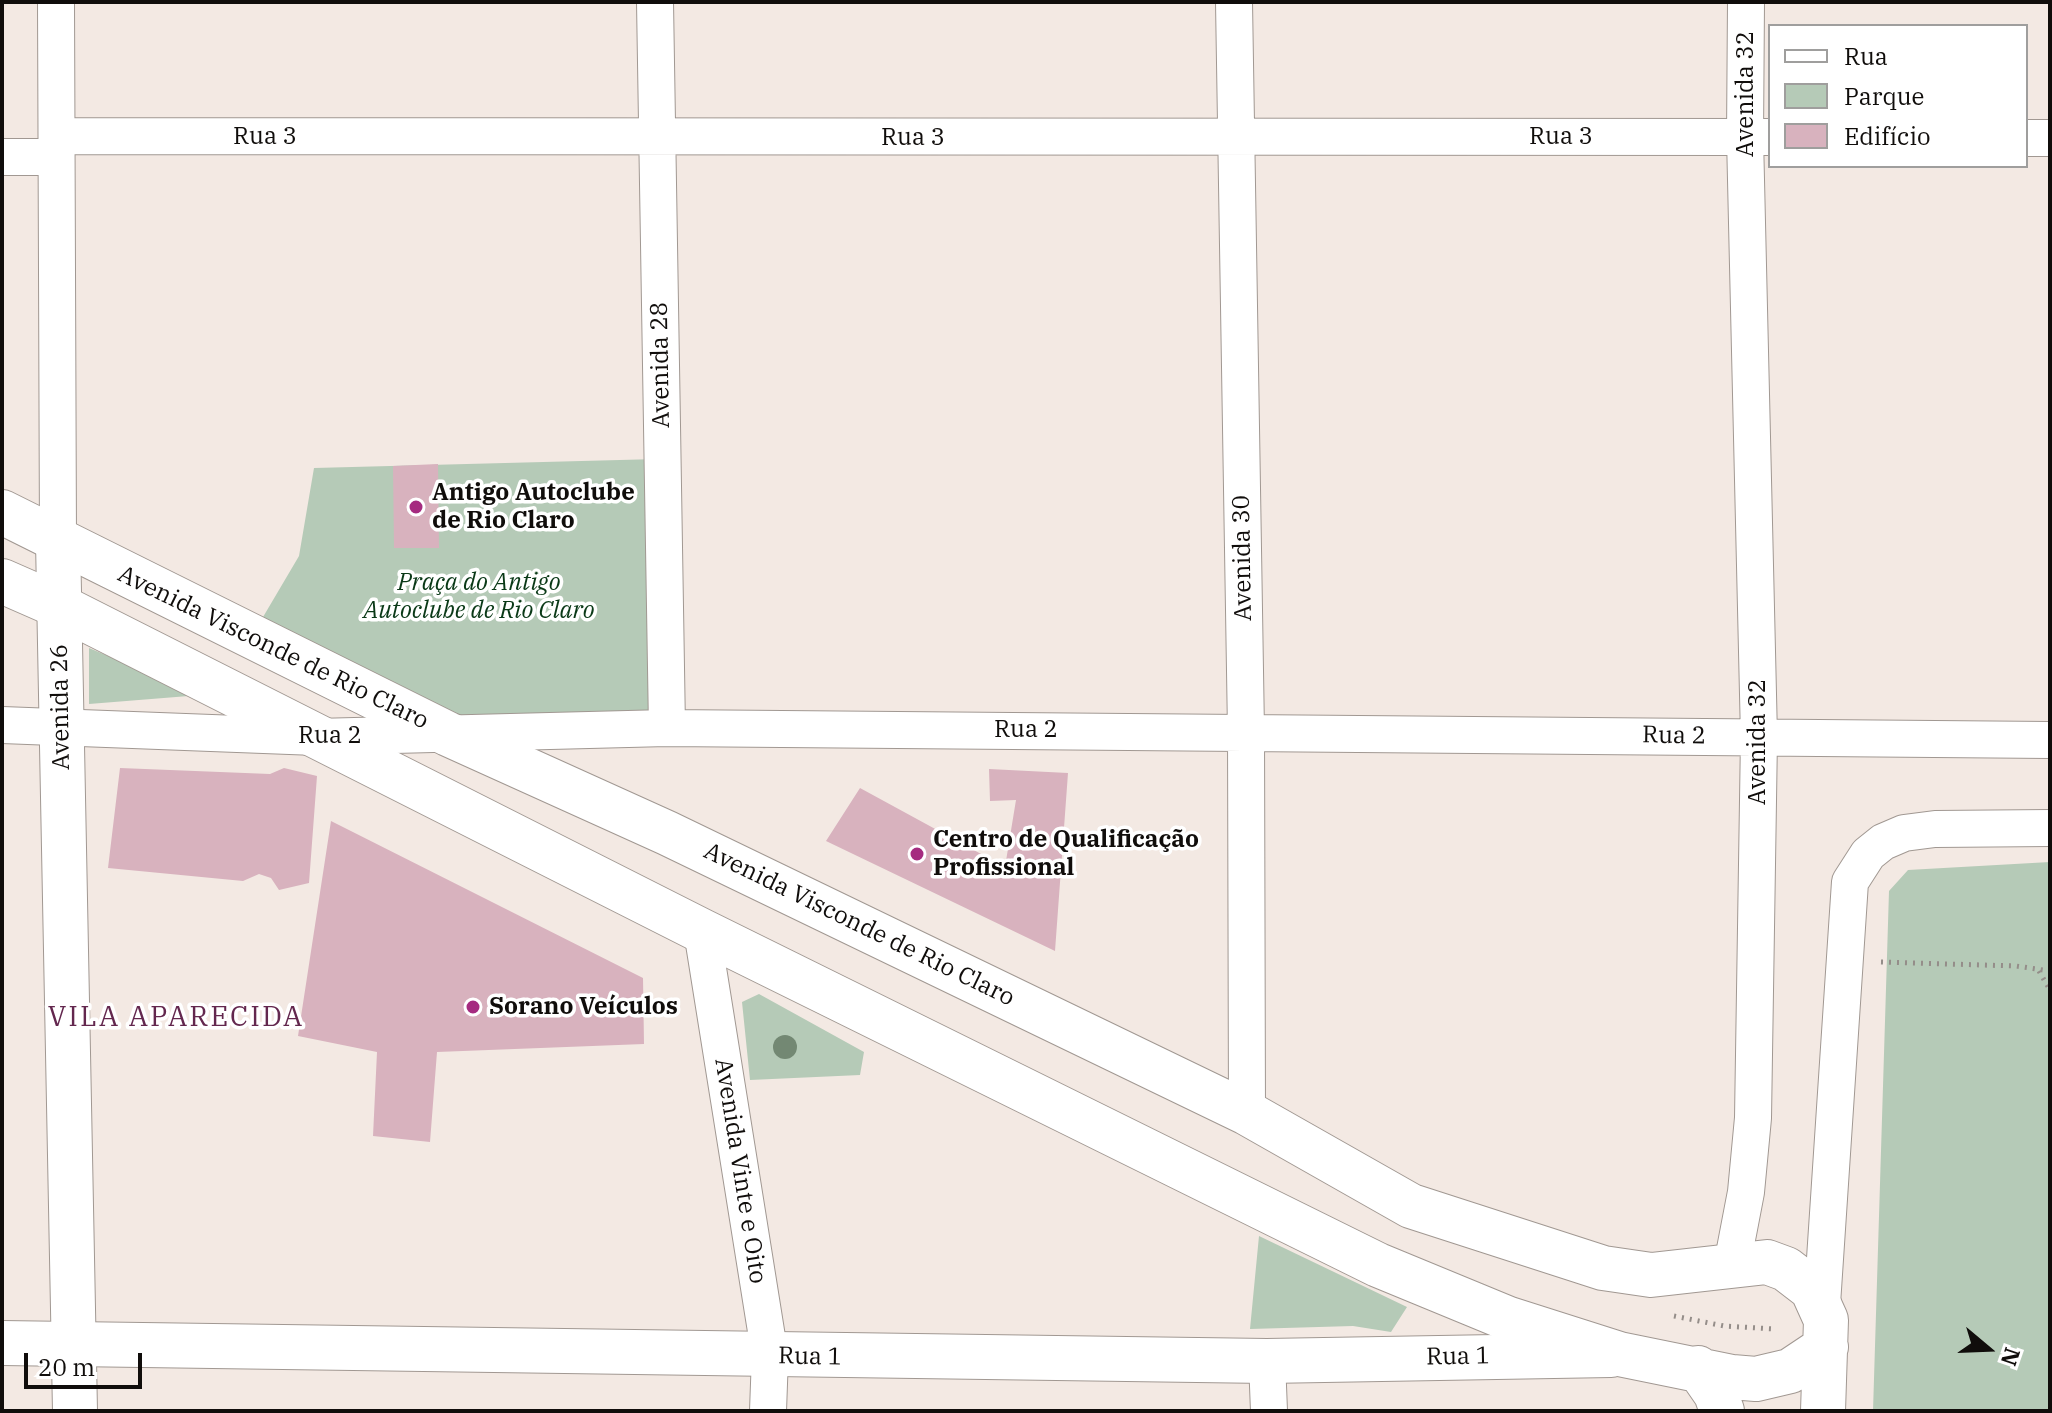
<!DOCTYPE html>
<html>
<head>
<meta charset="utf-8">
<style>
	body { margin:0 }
	#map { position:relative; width:2052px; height:1413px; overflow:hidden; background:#f3e9e3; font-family:"IBM Plex Serif",serif }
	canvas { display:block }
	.frame { position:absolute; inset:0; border:4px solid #100d0b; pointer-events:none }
	.legend { position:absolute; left:1768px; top:24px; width:260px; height:144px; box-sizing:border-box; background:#fff; border:2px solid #9f9e9d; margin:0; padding:10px 14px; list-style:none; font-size:24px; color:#100d0b }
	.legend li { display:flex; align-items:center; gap:16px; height:40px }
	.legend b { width:40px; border:2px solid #9f9e9d }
	.north { position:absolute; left:1948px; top:1309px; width:80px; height:80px; -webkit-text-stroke:6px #fff; paint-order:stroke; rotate:109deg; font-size:22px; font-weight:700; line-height:32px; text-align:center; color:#100d0b }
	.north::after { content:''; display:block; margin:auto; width:28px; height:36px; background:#100d0b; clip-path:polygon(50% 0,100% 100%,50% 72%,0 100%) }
	.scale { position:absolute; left:24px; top:1353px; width:118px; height:36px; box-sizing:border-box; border:4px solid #100d0b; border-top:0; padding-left:10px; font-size:24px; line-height:28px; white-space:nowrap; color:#100d0b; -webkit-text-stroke:6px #fff; paint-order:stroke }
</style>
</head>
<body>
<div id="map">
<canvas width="2052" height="1413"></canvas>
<div class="frame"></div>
<ul class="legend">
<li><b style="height:10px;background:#fff"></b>Rua</li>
<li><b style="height:22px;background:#b5cab7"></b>Parque</li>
<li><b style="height:22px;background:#d8b2be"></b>Edifício</li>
</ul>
<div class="north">N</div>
<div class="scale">20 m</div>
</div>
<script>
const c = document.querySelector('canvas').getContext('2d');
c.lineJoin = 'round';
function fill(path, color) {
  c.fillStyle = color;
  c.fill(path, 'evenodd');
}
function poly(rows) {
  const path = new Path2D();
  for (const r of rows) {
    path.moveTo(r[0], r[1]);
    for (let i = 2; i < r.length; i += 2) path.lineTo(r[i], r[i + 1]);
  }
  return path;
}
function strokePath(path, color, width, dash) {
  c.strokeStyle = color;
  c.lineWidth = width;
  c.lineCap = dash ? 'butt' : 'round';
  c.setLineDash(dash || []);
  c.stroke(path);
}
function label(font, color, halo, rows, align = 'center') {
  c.font = font + ' "IBM Plex Serif",serif';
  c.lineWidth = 7;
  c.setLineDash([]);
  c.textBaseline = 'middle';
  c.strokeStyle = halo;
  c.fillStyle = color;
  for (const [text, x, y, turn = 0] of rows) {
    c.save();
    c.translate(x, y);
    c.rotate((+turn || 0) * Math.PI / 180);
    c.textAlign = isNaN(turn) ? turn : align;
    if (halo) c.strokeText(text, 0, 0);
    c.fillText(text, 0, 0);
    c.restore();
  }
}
fill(poly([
	[658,459,663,721,449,730,253,634,299,556,314,468],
	[89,648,201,695,89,704],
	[2050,862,2050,1411,1873,1411,1889,891,1908,870],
	[759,994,864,1052,860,1075,750,1080,742,1002],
	[1259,1236,1407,1307,1391,1332,1353,1326,1250,1329]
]), '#b5cab7');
fill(poly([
	[438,464,439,548,394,548,393,466],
	[120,768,270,774,284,768,317,776,309,883,279,890,271,878,259,874,243,881,108,868],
	[989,769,1068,773,1055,951,826,841,860,788,1005,867,1016,800,990,801],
	[331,821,643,978,644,1044,437,1052,430,1142,373,1136,377,1052,298,1036]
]), '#d8b2be');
const minor = poly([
	[56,2,58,541],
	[655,2,667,728],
	[1234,2,1246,731,1247,1113],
	[57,136,1770,137],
	[2026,138,2050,138],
	[2,157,56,157],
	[2,725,316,737,667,728,2050,740],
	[702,931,770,1356,768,1411],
	[1732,1265,1746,1192,1753,1118,1759,737,1745,137,1746,2],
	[1822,1304,1850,882,1868,854,1883,842,1904,833,1935,829,2050,828],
	[1267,1361,1269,1411]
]);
const tertiary = poly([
	[2,1343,1267,1361,1611,1355]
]);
const secondary = poly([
	[58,541,75,1411]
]);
const primary = poly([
	[2,512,448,734,667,833,1247,1113,1411,1206,1603,1268,1651,1275,1767,1262,1786,1269,1812,1289,1826,1320,1823,1411],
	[2,581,59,606,702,931,1378,1265,1509,1319,1619,1354,1732,1377,1756,1379,1790,1371,1826,1347],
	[1698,1368,1716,1394,1722,1411]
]);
strokePath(minor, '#a19892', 38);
strokePath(tertiary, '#a19892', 46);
strokePath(secondary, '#a19892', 46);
strokePath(primary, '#a19892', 46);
strokePath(poly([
	[1881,962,2016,966,2050,971],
	[2039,971,2050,990],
	[1674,1316,1724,1326,1775,1329]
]), '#948d89', 5, [2, 6]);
strokePath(minor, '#fff', 36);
strokePath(tertiary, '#fff', 44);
strokePath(secondary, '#fff', 44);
strokePath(primary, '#fff', 44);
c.fillStyle = '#738873';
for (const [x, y] of [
	[785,1047]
]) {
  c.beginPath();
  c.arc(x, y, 12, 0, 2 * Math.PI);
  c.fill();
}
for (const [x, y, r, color] of [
	[416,507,8,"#a52b80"],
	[917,854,8,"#a52b80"],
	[473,1007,8,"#a52b80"]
]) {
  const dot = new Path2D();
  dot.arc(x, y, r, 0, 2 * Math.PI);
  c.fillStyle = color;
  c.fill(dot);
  strokePath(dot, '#fff', 3);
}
label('24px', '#100d0b', '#fff', [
	["Avenida 32",1746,94,-90],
	["Rua 3",265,137],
	["Rua 3",1561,137],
	["Rua 3",913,138],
	["Avenida 28",661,365,-91],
	["Avenida 30",1243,558,-91],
	["Avenida Visconde de Rio Claro",273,648,26],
	["Avenida 26",61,707,-91],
	["Rua 2",1026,730],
	["Rua 2",330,736],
	["Rua 2",1674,736,1],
	["Avenida 32",1758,742,-90],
	["Avenida Visconde de Rio Claro",859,925,26],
	["Avenida Vinte e Oito",740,1171,81],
	["Rua 1",810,1357,1],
	["Rua 1",1458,1357,-1]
]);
label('bold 24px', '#100d0b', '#fff', [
	["Antigo Autoclube",432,493],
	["de Rio Claro",432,521],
	["Centro de Qualificação",933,840],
	["Profissional",933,868],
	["Sorano Veículos",489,1007]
], 'left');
label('italic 24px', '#0a3917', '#fff', [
	["Praça do Antigo",479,583],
	["Autoclube de Rio Claro",479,611]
]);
c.letterSpacing = '2px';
label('28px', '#63274e', '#fff', [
	["VILA APARECIDA",176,1018]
]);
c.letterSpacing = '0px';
</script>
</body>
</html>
